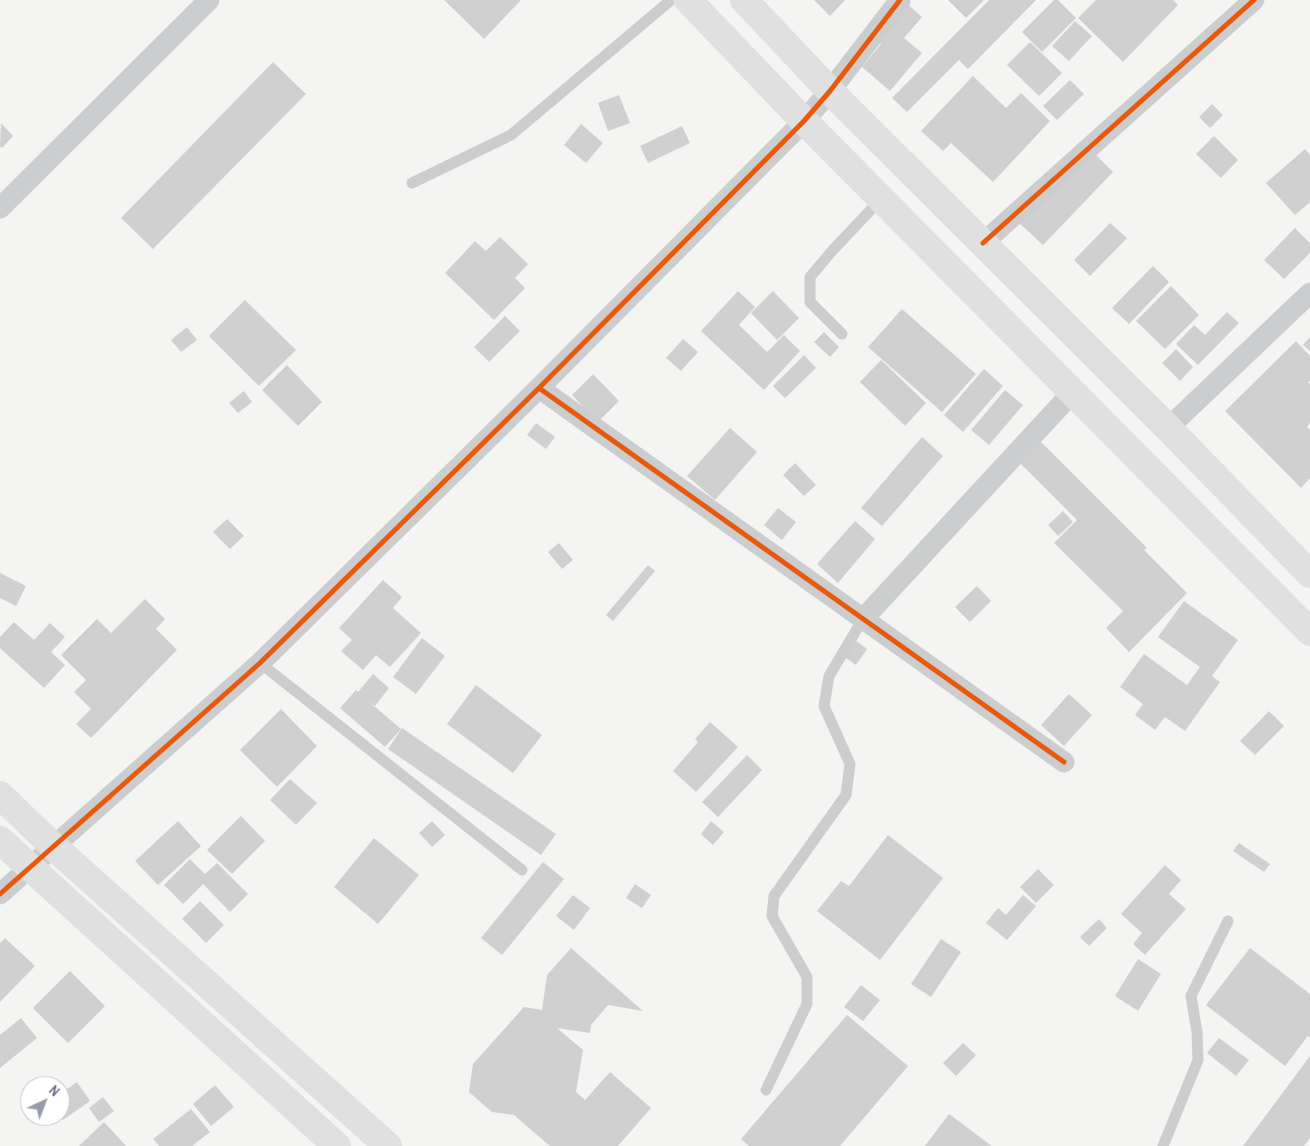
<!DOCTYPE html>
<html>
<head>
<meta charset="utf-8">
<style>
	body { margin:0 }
	#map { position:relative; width:1310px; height:1146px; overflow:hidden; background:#f4f4f3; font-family:"Archivo Narrow",sans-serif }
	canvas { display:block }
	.north { position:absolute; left:20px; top:1076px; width:50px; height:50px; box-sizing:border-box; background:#fff; border:1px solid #c2c5cd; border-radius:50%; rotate:43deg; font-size:14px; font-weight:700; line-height:20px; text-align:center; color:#666e81 }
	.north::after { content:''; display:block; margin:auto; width:18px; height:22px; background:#989da9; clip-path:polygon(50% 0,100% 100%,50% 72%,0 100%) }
</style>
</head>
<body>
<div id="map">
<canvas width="1310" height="1146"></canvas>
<div class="north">N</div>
</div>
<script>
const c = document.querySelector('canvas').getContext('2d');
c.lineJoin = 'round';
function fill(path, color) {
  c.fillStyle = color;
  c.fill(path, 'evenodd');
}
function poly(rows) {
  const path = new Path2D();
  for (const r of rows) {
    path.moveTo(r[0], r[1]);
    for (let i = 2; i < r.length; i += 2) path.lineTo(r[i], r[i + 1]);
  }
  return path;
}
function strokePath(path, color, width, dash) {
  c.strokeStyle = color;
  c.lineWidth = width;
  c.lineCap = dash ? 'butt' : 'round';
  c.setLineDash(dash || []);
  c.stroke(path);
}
fill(poly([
	[444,0,521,0,484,39],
	[814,0,845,0,830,16],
	[948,0,984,0,966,18],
	[989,0,1036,0,968,69,959,60,907,112,892,98],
	[1054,0,1058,0,1076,18,1042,52,1022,32],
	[1096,0,1173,0,1178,5,1123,62,1078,18],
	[905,2,922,17,904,38,922,53,890,91,862,67,881,44,875,38],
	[1075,21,1092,36,1069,61,1052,46],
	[1030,42,1062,73,1039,96,1007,65],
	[273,62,306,94,153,249,121,218],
	[973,76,1006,108,1021,93,1050,121,993,182,951,143,943,151,921,131],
	[1070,80,1084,94,1057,120,1043,106],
	[619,95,630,123,608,131,598,103],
	[1212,104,1223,115,1210,128,1199,117],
	[1,123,13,136,2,148,0,146],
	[581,124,603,143,586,163,564,145],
	[682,126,690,143,648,163,640,146],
	[1214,136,1238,160,1221,178,1196,154],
	[1087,146,1113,172,1043,245,1016,220],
	[1305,149,1310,155,1310,202,1295,215,1266,183],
	[1110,223,1127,238,1090,276,1074,260],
	[1295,228,1310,243,1310,253,1284,279,1264,260],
	[500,237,528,264,515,278,525,288,494,320,445,273,475,241,486,251],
	[1153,266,1169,282,1129,324,1112,308],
	[1171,286,1199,315,1165,349,1136,321],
	[738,291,755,307,739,325,767,352,784,335,800,351,764,390,701,331],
	[773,291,799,318,777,340,751,313],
	[245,300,296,350,259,386,209,336],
	[902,309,976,374,942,412,868,347],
	[1227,312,1239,323,1198,365,1176,344,1194,325,1205,335],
	[505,316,520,331,489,362,474,347],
	[187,327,197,340,181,352,171,340],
	[824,332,839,347,830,357,814,342],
	[1310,337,1310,351,1303,345],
	[683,339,698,352,681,371,666,358],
	[1296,341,1310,356,1310,381,1308,382,1310,384,1310,423,1307,427,1310,430,1310,478,1301,488,1225,411],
	[1176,349,1193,367,1180,381,1162,363],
	[804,355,816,368,785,398,773,386],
	[881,360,926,403,905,426,860,382],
	[287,365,322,402,298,426,262,390],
	[984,369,1003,386,963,432,944,415],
	[593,374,619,401,598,422,572,395],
	[1005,390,1023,405,989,445,971,430],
	[244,391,252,402,238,413,229,403],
	[536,423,555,437,546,449,527,435],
	[730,428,757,452,715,500,687,476],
	[922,437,943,456,882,526,861,508],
	[1039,440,1147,548,1144,550,1187,593,1129,652,1106,628,1123,611,1054,543,1077,520,1018,461],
	[795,463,816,485,804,496,783,475],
	[778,508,796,522,782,540,764,525],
	[1063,511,1073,522,1058,536,1048,525],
	[227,519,244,536,230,549,213,532],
	[855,521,875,539,838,583,817,564],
	[559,543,573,560,562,569,548,552],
	[648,565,655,571,613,621,606,615],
	[0,573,26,586,16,606,0,598],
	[383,580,402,597,393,608,421,633,390,667,376,655,363,670,341,651,352,640,339,628],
	[977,586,991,601,970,622,955,607],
	[145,599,165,619,156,629,177,650,91,738,76,724,91,709,74,692,86,680,61,655,97,619,111,633],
	[1184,601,1238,640,1212,676,1220,682,1185,731,1165,717,1155,730,1135,715,1143,704,1120,687,1144,654,1187,685,1200,667,1158,637],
	[14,622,34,640,50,623,65,637,51,652,65,665,44,688,0,648,0,637],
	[851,637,867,649,856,665,840,654],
	[422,638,445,656,416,694,393,677],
	[373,674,389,688,375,706,367,700,401,729,385,747,340,708,356,690,358,692],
	[476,685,542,735,513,773,447,724],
	[1069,694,1092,715,1064,746,1041,725],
	[281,709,317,746,277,787,240,750],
	[1269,711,1284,726,1255,755,1240,741],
	[710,722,738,747,696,792,673,771,698,742,695,739],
	[402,728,556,834,541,855,388,749],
	[747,755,762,770,718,817,702,802],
	[290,779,317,803,296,825,270,800],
	[241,816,265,841,232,874,207,850],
	[178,821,201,846,158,885,135,861],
	[432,821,445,835,432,847,419,833],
	[711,821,724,832,713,845,701,834],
	[888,835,943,878,880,960,817,911,841,881,849,886],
	[374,838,419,875,378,924,334,887],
	[1239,843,1270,864,1264,872,1233,851],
	[190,859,205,874,217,863,248,894,230,912,203,884,183,904,164,885],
	[543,862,564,879,502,955,481,938],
	[1165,865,1181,880,1169,894,1186,909,1145,955,1133,944,1142,933,1121,914],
	[1038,869,1054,885,1036,903,1020,887],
	[635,884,651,895,642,908,626,898],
	[573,895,590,908,574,930,556,916],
	[1023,895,1036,906,1007,940,986,923,998,908,1006,915],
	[200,901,224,925,206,943,182,919],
	[1099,919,1107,928,1089,946,1080,937],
	[5,938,35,966,0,1002,0,943],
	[941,939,961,952,931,997,911,984],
	[571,948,643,1011,608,1005,591,1025,590,1033,557,1028,583,1050,576,1092,585,1100,610,1072,651,1108,618,1146,550,1146,514,1115,492,1112,469,1092,473,1064,524,1007,542,1010,547,975],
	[1250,948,1310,994,1310,1038,1308,1036,1285,1066,1206,1005],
	[1138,959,1161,974,1138,1011,1115,996],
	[70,971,105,1006,68,1043,33,1008],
	[861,985,880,1000,863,1021,844,1007],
	[847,1015,908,1066,840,1146,749,1146,741,1139],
	[21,1018,37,1038,0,1068,0,1035],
	[1219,1038,1249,1060,1236,1076,1207,1053],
	[963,1043,976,1055,956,1076,943,1063],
	[1310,1056,1310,1138,1304,1146,1243,1146],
	[77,1082,90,1101,63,1120,60,1115,60,1094],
	[215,1085,234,1107,211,1126,193,1104],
	[103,1097,114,1111,99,1122,89,1108],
	[191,1109,210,1132,192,1146,159,1146,153,1139],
	[949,1114,992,1146,925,1146],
	[104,1122,126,1146,79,1146]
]), '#d0d0d1');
strokePath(poly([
	[412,183,511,135,671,0],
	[842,334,810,302,810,277,832,251,881,199],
	[260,663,522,870],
	[766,1090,807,1004,807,977,772,916,774,896,846,795,850,764,824,706,829,676,863,619],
	[1163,1146,1198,1060,1197,1032,1191,996,1228,921]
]), '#cccdce', 11);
strokePath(poly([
	[0,208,209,0],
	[983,243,1254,0],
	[539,388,1064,762],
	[1168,428,1310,293],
	[863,619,1072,393],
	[0,894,260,663,539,388,804,121,830,91,900,0]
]), '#cccdce', 21);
strokePath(poly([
	[0,795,53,846,388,1146],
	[0,840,337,1146]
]), '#e0e0e1', 28);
strokePath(poly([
	[688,0,804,121,1310,632],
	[744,0,830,91,1168,428,1310,574]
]), '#e0e0e1', 28);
strokePath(poly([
	[983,243,1254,0],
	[539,388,1064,762],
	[0,894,260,663,539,388,804,121,830,91,900,0]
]), '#e8590c', 5);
</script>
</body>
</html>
